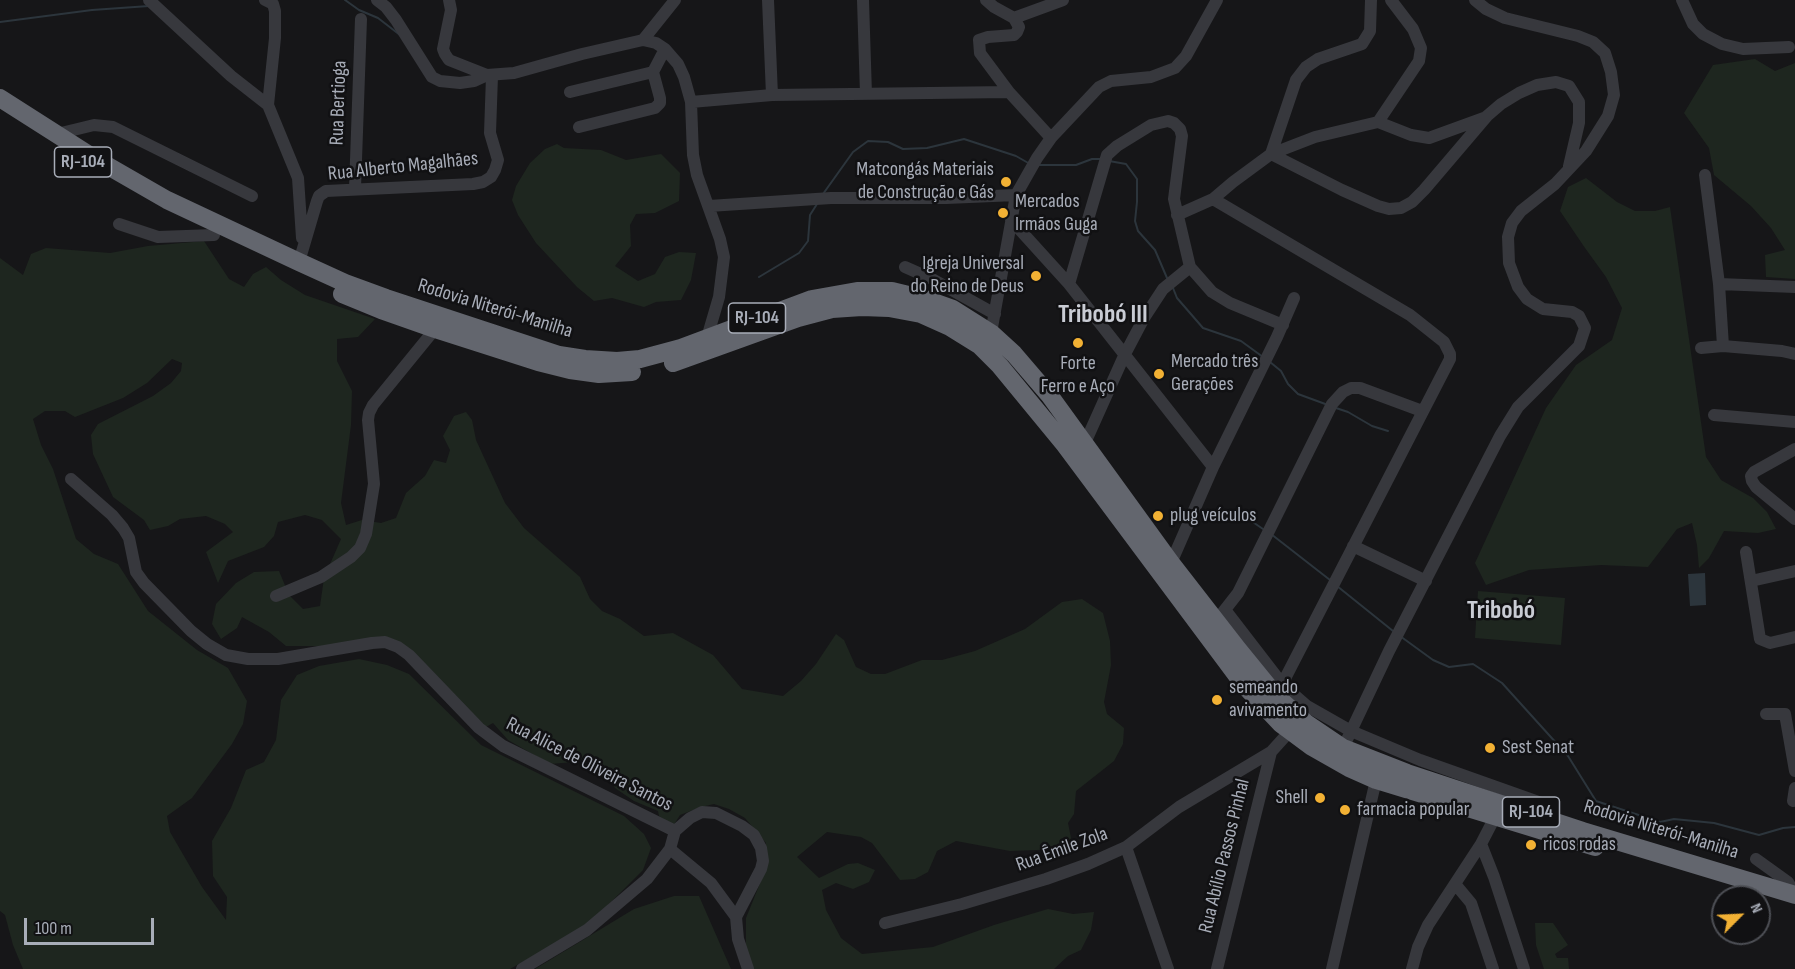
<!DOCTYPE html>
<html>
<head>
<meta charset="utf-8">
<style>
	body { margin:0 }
	#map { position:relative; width:1795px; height:969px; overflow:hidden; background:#161618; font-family:"Sofia Sans Condensed",sans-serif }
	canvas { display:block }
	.north { position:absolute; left:1711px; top:885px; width:60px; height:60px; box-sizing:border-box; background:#111113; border:2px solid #4d4f55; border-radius:50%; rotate:66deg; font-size:16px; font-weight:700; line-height:24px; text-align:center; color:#a8adb8 }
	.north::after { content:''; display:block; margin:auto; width:21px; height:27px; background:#f2b134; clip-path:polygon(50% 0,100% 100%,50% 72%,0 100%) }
	.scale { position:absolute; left:24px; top:918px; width:130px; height:27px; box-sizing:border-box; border:3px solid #a8adb8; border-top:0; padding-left:8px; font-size:18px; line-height:21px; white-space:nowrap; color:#a8adb8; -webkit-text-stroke:4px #111113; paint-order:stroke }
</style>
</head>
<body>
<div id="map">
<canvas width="1795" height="969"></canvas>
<div class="north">N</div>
<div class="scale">100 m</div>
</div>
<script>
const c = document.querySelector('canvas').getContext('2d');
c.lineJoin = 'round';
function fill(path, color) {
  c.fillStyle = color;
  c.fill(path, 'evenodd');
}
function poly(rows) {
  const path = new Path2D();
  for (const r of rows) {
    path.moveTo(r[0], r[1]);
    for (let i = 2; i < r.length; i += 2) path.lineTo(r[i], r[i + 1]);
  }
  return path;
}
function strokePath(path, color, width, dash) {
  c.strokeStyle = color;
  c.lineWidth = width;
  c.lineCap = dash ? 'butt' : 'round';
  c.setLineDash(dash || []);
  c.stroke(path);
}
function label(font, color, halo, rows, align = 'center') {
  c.font = font + ' "Sofia Sans Condensed",sans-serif';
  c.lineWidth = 5;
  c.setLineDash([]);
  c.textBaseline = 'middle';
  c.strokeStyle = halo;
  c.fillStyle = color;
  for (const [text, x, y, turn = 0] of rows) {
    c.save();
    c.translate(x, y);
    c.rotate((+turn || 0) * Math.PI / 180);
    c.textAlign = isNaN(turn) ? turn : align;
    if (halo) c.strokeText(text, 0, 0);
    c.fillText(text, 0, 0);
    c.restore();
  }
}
fill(poly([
	[1755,59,1775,71,1795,63,1795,279,1766,277,1765,255,1785,250,1771,228,1751,206,1714,175,1709,148,1684,113,1713,65],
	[557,144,564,148,601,150,626,160,661,154,680,173,679,201,655,213,636,214,630,225,631,246,615,266,638,281,655,274,665,257,679,252,696,253,691,280,681,300,656,302,644,307,612,298,594,301,577,287,536,243,518,215,512,200,516,186,530,163,545,149],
	[1586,178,1617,202,1635,211,1655,211,1670,207,1706,457,1721,480,1753,498,1767,512,1776,529,1758,533,1724,531,1709,558,1699,568,1697,545,1692,523,1677,529,1648,567,1601,565,1529,570,1486,585,1475,563,1546,408,1576,365,1612,340,1622,308,1606,277,1585,248,1560,211,1568,187],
	[204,241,229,279,244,287,253,274,266,267,281,280,305,295,375,319,358,337,337,339,337,361,352,391,351,425,341,503,346,525,362,520,381,523,396,518,406,493,425,476,434,460,446,463,450,450,443,436,454,416,466,412,472,420,476,440,505,503,524,528,580,577,590,599,602,611,620,619,644,636,673,633,713,655,742,689,783,696,801,681,816,664,836,634,844,640,856,667,871,674,885,674,922,660,942,660,975,651,1025,629,1062,602,1082,599,1103,613,1110,641,1111,665,1104,702,1107,714,1124,728,1123,744,1114,761,1076,791,1074,814,1068,823,1071,838,1064,849,1010,851,956,841,937,851,928,872,915,879,900,880,872,843,861,837,827,832,797,857,819,878,848,864,858,863,875,870,869,882,853,889,836,883,822,890,826,910,841,938,862,954,933,947,994,925,1048,909,1073,914,1094,912,1091,930,1081,950,1068,956,1054,969,753,969,746,954,746,918,765,871,766,843,745,818,729,809,714,804,701,807,680,815,673,826,659,816,658,811,634,801,615,788,605,775,587,761,550,764,508,740,493,723,484,728,396,641,335,646,286,646,269,632,242,617,237,628,221,639,212,624,216,604,236,583,254,572,279,571,289,595,303,609,320,606,324,578,341,539,322,520,305,515,278,522,274,536,264,547,228,561,218,583,206,552,233,532,225,524,206,516,180,519,168,526,150,530,144,520,113,497,93,454,91,435,98,424,153,396,171,383,181,371,182,363,172,359,147,383,123,398,75,417,65,411,45,411,33,419,41,445,53,469,76,539,94,554,118,564,148,611,197,650,228,668,247,701,243,724,232,744,192,798,167,816,170,832,202,887,226,920,227,897,213,876,212,841,231,808,246,770,264,762,276,740,281,700,297,675,319,666,359,659,387,665,409,674,481,745,624,816,644,834,651,848,643,870,587,926,510,969,23,969,13,945,5,915,0,911,0,258,23,275,31,254,46,248,110,253,148,246],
	[1478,591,1565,598,1561,645,1475,638],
	[674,896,699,896,731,969,535,969,634,909],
	[1535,923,1553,923,1568,945,1555,954,1557,958,1568,958,1569,969,1544,969,1536,945]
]), '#1e261f');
fill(poly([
	[1705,573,1706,605,1690,606,1688,574]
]), '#2c353c');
strokePath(poly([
	[345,0,359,10,378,18,400,35],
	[0,22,92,10,149,6],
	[1109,161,1126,164,1137,179,1137,202,1135,221,1138,231,1155,250,1167,278],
	[1039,165,1076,165,1092,159,1101,159],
	[823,194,853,152,868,141,888,142,903,149,927,148,964,139,1016,156,1030,164],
	[759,277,799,253,808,241,810,215,817,204],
	[1173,288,1177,298,1203,328,1241,341,1263,357],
	[1270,362,1281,371,1288,384,1298,394,1328,405],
	[1336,408,1348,412,1372,426,1388,431],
	[1241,514,1263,529],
	[1271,534,1330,580],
	[1337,586,1393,631],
	[1400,636,1433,660,1449,667,1473,664,1502,683,1568,756,1596,801,1660,822,1674,819,1714,823,1759,835,1783,828,1795,827]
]), '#2c353c', 2);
strokePath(poly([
	[149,0,231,76,268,105,298,178,302,238],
	[265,0,273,4,275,11,275,38,268,105],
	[377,0,386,7,396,20,432,77,440,81,460,83,474,81,487,75],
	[449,0,451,10,443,49,445,54,449,60,487,75,514,73,582,54,643,40,656,43,665,49,678,64,684,77,691,102,693,155,697,175,720,239,724,257,719,297,707,338],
	[768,0,772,95],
	[863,0,866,94],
	[986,0,994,7,1014,18,1019,27,1017,32,1014,35,988,37,979,40,980,53,1009,92,1051,138],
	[1371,0,1370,31,1362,44,1318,59,1306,67,1296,80,1271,154,1342,190,1378,206,1389,209,1401,208,1412,202,1424,190,1487,116,1501,104,1519,93,1537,85,1556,82,1569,86,1579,102,1579,123,1569,166],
	[1682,0,1693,24,1703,34,1722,44,1743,49,1789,47],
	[1014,18,1063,0],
	[643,40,675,0],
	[653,72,665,49],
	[570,92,653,72,660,98,660,103,655,108,579,127],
	[691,102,772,95,1009,92],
	[1378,122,1411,135,1429,138,1484,118],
	[57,134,94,125,113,127,252,196],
	[1705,175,1719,284,1723,346],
	[355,188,361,19],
	[1213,199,1410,315,1444,342,1450,354,1450,359,1276,696],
	[709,206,831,198,946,198,1016,195],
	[1177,215,1213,199,1233,182,1271,154,1315,137,1378,122,1419,61,1421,48,1413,29,1391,0],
	[1011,220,1069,284,1213,467],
	[119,224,158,237,214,235],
	[299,262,317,201,319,196,326,191,473,184,483,182,491,177,495,170,498,160,490,133,492,76],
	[905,267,932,279,995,314],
	[1069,284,1107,155,1117,146,1151,125,1168,121,1174,123,1180,129,1182,136,1174,199,1190,267,1212,292,1230,303,1283,325],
	[1719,284,1795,287],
	[991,333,1016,195,1037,158,1051,138,1099,87,1111,81,1151,77,1175,68,1186,56,1217,0],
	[1701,348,1723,346,1782,351,1795,354],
	[1714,415,1795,422],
	[1085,443,1124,356,1144,318,1163,289,1190,267],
	[1795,449,1754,472,1751,476,1752,481,1756,487,1795,519],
	[71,479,112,515,123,528,129,538,136,572,144,583,191,631,207,644,226,655,248,659,278,659,372,643,385,642,398,647,409,655,479,728,503,746,675,831],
	[1353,546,1426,581],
	[1746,552,1760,639,1770,643,1795,637],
	[1171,563,1213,467,1277,337,1294,298],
	[1751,581,1795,571],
	[276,596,321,577,351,557,360,548,366,534,374,484,368,420,369,413,373,405,435,329],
	[1226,611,1283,685,1307,706,1351,731,1420,760,1544,804],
	[1220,616,1238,593,1332,404,1343,392,1351,388,1360,388,1422,411],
	[1766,714,1785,714,1795,771],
	[1343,748,1389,651,1500,436,1518,407,1579,346,1585,328,1579,316,1572,312,1543,309,1527,299,1518,287,1509,263,1508,237,1512,223,1521,211,1555,184,1586,151,1608,116,1614,95,1611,72,1605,53,1593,42,1578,36,1505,18,1486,9,1475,0],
	[1793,801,1795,788],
	[1481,844,1494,877,1524,969],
	[1126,847,1168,969],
	[670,849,711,883,736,917,738,939,748,969],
	[1756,859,1788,882,1795,895],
	[1456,885,1471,903,1493,969],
	[885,923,962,904,1046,879,1088,864,1126,847,1179,807,1271,752,1290,731],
	[522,969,587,930,647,879,670,849,675,831,690,818,702,812,716,813,742,826,754,835,761,848,763,861,761,869,736,917],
	[1217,969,1271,752],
	[1332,969,1376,780],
	[1412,969,1418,947,1428,925,1481,844,1495,817]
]), '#37383d', 12);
strokePath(poly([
	[0,98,94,158,167,200,299,262,345,283,386,298,559,355,585,359,617,361,640,359,681,348,812,299,857,291,892,291,925,299,953,309,991,333,1014,354,1050,396,1171,563,1237,648,1276,696,1306,723,1343,748,1407,773,1583,831,1795,895],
	[342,294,381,310,435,329,538,362,570,370,599,374,632,372],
	[673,363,798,318,832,309,862,307,889,308,921,314,950,327,979,345,1000,366,1065,445,1244,685,1281,724,1312,747,1349,768,1376,780,1595,847]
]), '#63666e', 18);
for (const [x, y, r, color] of [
	[1006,182,6,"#f2b134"],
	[1003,213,6,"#f2b134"],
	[1036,276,6,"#f2b134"],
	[1078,343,6,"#f2b134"],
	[1159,374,6,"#f2b134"],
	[1158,516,6,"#f2b134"],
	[1217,700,6,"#f2b134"],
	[1490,748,6,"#f2b134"],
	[1320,798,6,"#f2b134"],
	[1345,810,6,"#f2b134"],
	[1531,845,6,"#f2b134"]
]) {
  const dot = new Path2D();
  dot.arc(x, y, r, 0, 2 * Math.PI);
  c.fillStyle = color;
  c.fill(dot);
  strokePath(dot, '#111113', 2);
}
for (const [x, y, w] of [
	[83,162,57],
	[757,318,57],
	[1531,812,57]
]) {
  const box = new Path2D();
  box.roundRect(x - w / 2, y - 15, w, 30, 4.5);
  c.fillStyle = '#111113';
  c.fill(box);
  strokePath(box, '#a8adb8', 1.5);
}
label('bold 18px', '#a8adb8', null, [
	["RJ-104",83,162],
	["RJ-104",757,318],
	["RJ-104",1531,812]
]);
label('20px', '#a8adb8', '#111113', [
	["Rua Bertioga",339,103,-88],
	["Rua Alberto Magalhães",403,167,-6],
	["Rodovia Niterói-Manilha",495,309,17],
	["Rua Alice de Oliveira Santos",589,765,27],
	["Rodovia Niterói-Manilha",1661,830,17],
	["Rua Êmile Zola",1062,850,-20],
	["Rua Abílio Passos Pinhal",1225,856,-76]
]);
label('20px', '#a8adb8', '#111113', [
	["Matcongás Materiais",994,170,"right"],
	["de Construção e Gás",994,193,"right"],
	["Mercados",1015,202],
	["Irmãos Guga",1015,225],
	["Igreja Universal",1024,264,"right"],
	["do Reino de Deus",1024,287,"right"],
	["Mercado três",1171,362],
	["Gerações",1171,385],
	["Forte",1078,364,"center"],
	["Ferro e Aço",1078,387,"center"],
	["plug veículos",1170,516],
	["semeando",1229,688],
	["avivamento",1229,711],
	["Sest Senat",1502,748],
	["Shell",1308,798,"right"],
	["farmacia popular",1357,810],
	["ricos rodas",1543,845]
], 'left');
label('bold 26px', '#c9ccd4', '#111113', [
	["Tribobó III",1103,315],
	["Tribobó",1501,611]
]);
</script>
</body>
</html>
